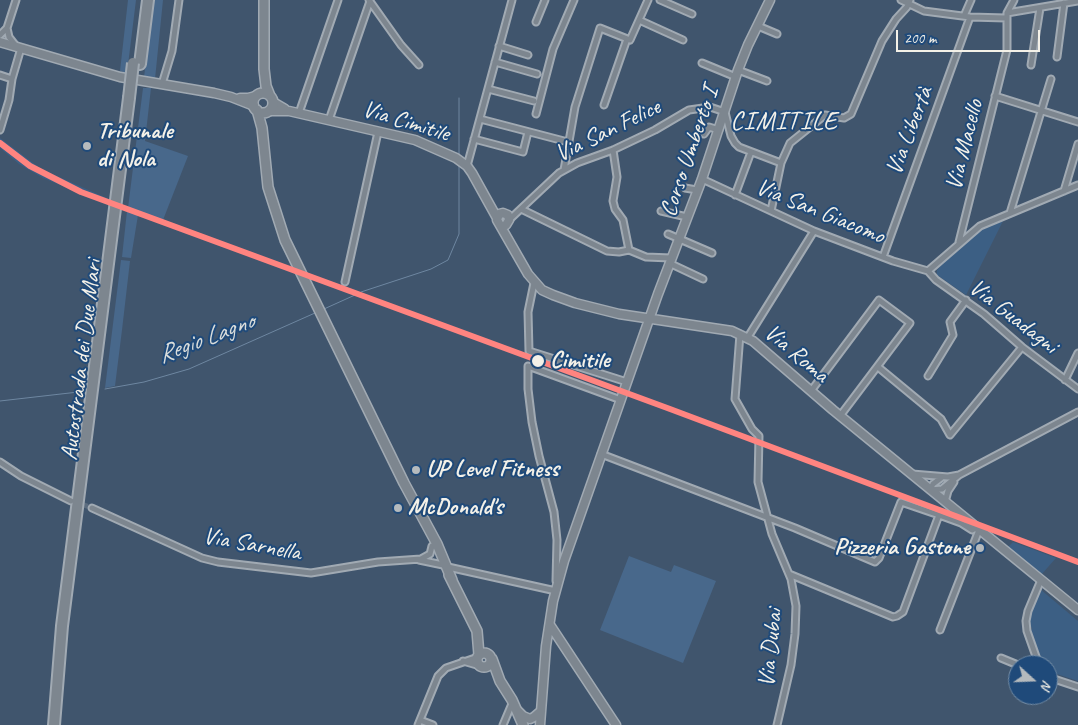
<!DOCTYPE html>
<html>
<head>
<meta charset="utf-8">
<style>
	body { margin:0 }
	#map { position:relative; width:1078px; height:725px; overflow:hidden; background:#40556d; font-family:Caveat,sans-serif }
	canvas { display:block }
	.north { position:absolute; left:1008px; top:655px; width:50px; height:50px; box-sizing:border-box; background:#1f4a7a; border:1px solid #748da6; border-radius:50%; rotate:110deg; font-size:14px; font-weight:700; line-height:20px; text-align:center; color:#f4f1e8 }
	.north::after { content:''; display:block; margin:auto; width:18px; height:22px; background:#b5babd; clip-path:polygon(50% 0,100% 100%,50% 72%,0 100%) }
	.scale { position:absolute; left:896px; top:30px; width:144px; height:22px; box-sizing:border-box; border:2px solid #f4f1e8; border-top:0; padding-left:6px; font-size:15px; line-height:18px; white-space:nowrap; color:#f4f1e8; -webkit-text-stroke:4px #1f4a7a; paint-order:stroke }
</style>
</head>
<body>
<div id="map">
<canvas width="1078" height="725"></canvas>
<div class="north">N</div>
<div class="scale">200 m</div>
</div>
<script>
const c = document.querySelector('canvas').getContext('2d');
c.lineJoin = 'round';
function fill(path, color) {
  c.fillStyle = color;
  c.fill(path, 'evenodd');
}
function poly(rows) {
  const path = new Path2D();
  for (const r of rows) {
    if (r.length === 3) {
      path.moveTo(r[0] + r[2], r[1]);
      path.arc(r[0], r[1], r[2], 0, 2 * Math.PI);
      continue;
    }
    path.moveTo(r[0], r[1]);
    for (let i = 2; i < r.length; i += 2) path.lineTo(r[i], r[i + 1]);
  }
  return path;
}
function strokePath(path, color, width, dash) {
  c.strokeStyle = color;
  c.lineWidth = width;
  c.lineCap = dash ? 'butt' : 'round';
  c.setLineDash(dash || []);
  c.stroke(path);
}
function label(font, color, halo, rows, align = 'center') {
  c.font = font + ' Caveat,sans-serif';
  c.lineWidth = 4;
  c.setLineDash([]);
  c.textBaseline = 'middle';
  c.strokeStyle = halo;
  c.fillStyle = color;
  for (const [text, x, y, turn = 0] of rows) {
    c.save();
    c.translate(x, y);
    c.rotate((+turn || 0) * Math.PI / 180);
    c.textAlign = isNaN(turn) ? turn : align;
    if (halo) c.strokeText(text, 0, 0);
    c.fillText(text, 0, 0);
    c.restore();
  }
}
fill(poly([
	[0,138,41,169,111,200,110,205,43,178,19,164,0,148],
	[1005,217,966,295,937,275,937,270,945,261,964,242,981,229],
	[1013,542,1056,558,1041,575,1007,548],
	[1040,589,1078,621,1078,681,1048,671,1048,665,1041,665,1029,631,1032,629,1028,618]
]), '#3c5f84');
fill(poly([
	[128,0,136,0,127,73,120,71],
	[154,0,163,0,155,79,144,77],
	[143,88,151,88,145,141,188,156,163,220,128,208],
	[127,211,138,215,131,258,122,257],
	[121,260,130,261,122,330,115,386,105,388],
	[629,556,671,572,674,565,716,581,683,663,600,630]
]), '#48688b');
strokePath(poly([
	[459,154,459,98],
	[361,292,431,269,448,260,459,234,459,165],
	[324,309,355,295],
	[105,389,144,382,189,369,315,313],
	[0,401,87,391]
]), '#6e87a1', 1);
strokePath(poly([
	[76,502,92,508]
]), '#5b6c7f', 5, [5, 2.5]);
const street = poly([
	[369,0,401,45,419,65],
	[660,0,692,14],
	[901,0,924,11,970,17,1006,18],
	[1007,13,1078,1],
	[964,16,971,0],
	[639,20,683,40],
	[536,22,545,0],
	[758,26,777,34],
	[7,28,9,37,16,46],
	[0,35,7,28,16,0],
	[499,46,528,55],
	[1057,57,1064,3],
	[495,62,537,74],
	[702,63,736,77],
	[1031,65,1040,8],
	[738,70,767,81],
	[0,75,12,79,21,48],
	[162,84,172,51,179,0],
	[488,89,534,101],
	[995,96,1078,122],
	[604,105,627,39],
	[299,113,338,0],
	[536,114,553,49,574,0],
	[480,119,568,142],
	[329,120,370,1],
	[0,130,9,100,12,79],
	[704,134,709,127,719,130],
	[474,139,523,152,528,132],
	[613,150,617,177,613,201,615,209,623,220,629,250],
	[467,166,512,0],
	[564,170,575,107,600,28,630,40,648,0],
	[702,179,814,231,893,261,928,271],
	[685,188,697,190],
	[1064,191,1078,144],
	[735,195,751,152],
	[521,209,607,251,619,252,629,250,646,257,671,258],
	[661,211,687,217],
	[771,211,781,163,790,143,825,115,844,118,851,114,882,41,896,19,907,7,910,0],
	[1010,213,1051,79],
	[509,220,559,173,577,163,613,150,655,130,689,110,710,107,725,112,731,136,735,143,739,147,781,163],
	[668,234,712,253],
	[959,242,1007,50,1007,13,1014,0],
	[883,257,970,17],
	[669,263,703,279],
	[928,271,936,280,984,314,1022,347,1078,389],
	[928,271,980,226,1078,185],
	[345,282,378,132],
	[534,283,528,312,529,351,627,382],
	[740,334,735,399,752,429,759,436,758,482,772,534,791,579,796,606,795,634,791,665,777,725],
	[748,337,814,231],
	[878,367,941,419,950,435,1022,347],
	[928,376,953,335,950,322,966,300],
	[1065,380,1078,353],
	[811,391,879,300,910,323,840,416],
	[601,454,795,528,875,562,879,558,901,502,939,515],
	[0,462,21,476,71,501],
	[912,474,948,477,959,475,1078,412],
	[941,478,933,484,930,490,942,489,959,475],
	[945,502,948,491,954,482],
	[92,508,202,558,218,562,311,573,378,562,421,559,430,554,432,546],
	[419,560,443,565],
	[448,567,556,591,556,589],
	[789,574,893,617,897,616,903,612,939,515,961,523,972,530,976,528],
	[556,581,557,540,554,512,539,456,532,422,528,389,528,366,621,400],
	[940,630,979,530],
	[1001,658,1018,665],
	[463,661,480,666],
	[1039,665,1027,631,1026,621,1028,611,1041,580],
	[1048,677,1078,687],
	[420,720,433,725],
	[418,725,438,676,446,668,478,657],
	[503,725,511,706]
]);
const secondary = poly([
	[0,42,120,77,214,93,231,97,254,106],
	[240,98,248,98,256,96],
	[273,102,285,109],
	[269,111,289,111,415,140,456,158,467,166,472,173,497,218],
	[506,225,509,220,508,215,503,213,499,214,497,220,528,274,542,290,553,295,575,303,619,314,732,331,753,341,833,410,1078,610],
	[550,625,616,725],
	[518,711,523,716,530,719,534,717,541,711],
	[540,725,546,646,553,601,564,561,658,294,702,179,738,70,748,45,770,0]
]);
const primary = poly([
	[264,0,264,69,266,86,270,96],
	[263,103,10],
	[257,110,262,128,268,187,285,240,404,483,437,544,452,580],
	[449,575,477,631,479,655],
	[484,660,7],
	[492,659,500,681,512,700,523,725]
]);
const highway = poly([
	[140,64,148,0],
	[54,725,62,626,129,98]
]);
strokePath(street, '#a1aab3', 9);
strokePath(secondary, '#a1aab3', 11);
strokePath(primary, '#a1aab3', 12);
strokePath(highway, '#a1aab3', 14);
strokePath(street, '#7d868f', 5);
strokePath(secondary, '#7d868f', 8);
strokePath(primary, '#7d868f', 9);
strokePath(highway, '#7d868f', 10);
const highwayBridge = poly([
	[129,98,133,63]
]);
strokePath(highwayBridge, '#a1aab3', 14, []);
strokePath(highwayBridge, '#7d868f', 10);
strokePath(poly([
	[0,143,30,166,81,192,670,409,1078,562]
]), '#ff8480', 6);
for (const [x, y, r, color] of [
	[87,146,5,"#b5babd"],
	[538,361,7,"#f4f1e8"],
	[416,470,5,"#b5babd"],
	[398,508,5,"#b5babd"],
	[980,548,5,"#b5babd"]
]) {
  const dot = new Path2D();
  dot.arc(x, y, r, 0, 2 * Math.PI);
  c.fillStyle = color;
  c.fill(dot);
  strokePath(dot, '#1f4a7a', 2);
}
label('24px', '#f4f1e8', '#1f4a7a', [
	["Via Cimitile",406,122,17],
	["Via San Felice",608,131,-26],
	["Via Libertà",910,131,-69],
	["Via Macello",965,145,-76],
	["Corso Umberto I",690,152,-71],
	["Via San Giacomo",820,212,22],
	["Via Guadagni",1013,317,38],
	["Via Roma",796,354,40],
	["Autostrada dei Due Mari",82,360,-83],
	["Via Sarnella",252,545,10],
	["Via Dubai",771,648,-84]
]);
label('bold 24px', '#f4f1e8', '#1f4a7a', [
	["Tribunale",97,132],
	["di Nola",97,160],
	["UP Level Fitness",426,470],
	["McDonald's",408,508],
	["Pizzeria Gastone",970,548,"right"]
], 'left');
label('bold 24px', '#f4f1e8', '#1f4a7a', [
	["Cimitile",550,361]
], 'left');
label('italic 25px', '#dadddb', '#1f4a7a', [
	["Regio Lagno",206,339,-21]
]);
c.letterSpacing = '1px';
label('26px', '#f4f1e8', '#1f4a7a', [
	["CIMITILE",784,122]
]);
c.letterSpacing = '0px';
</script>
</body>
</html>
